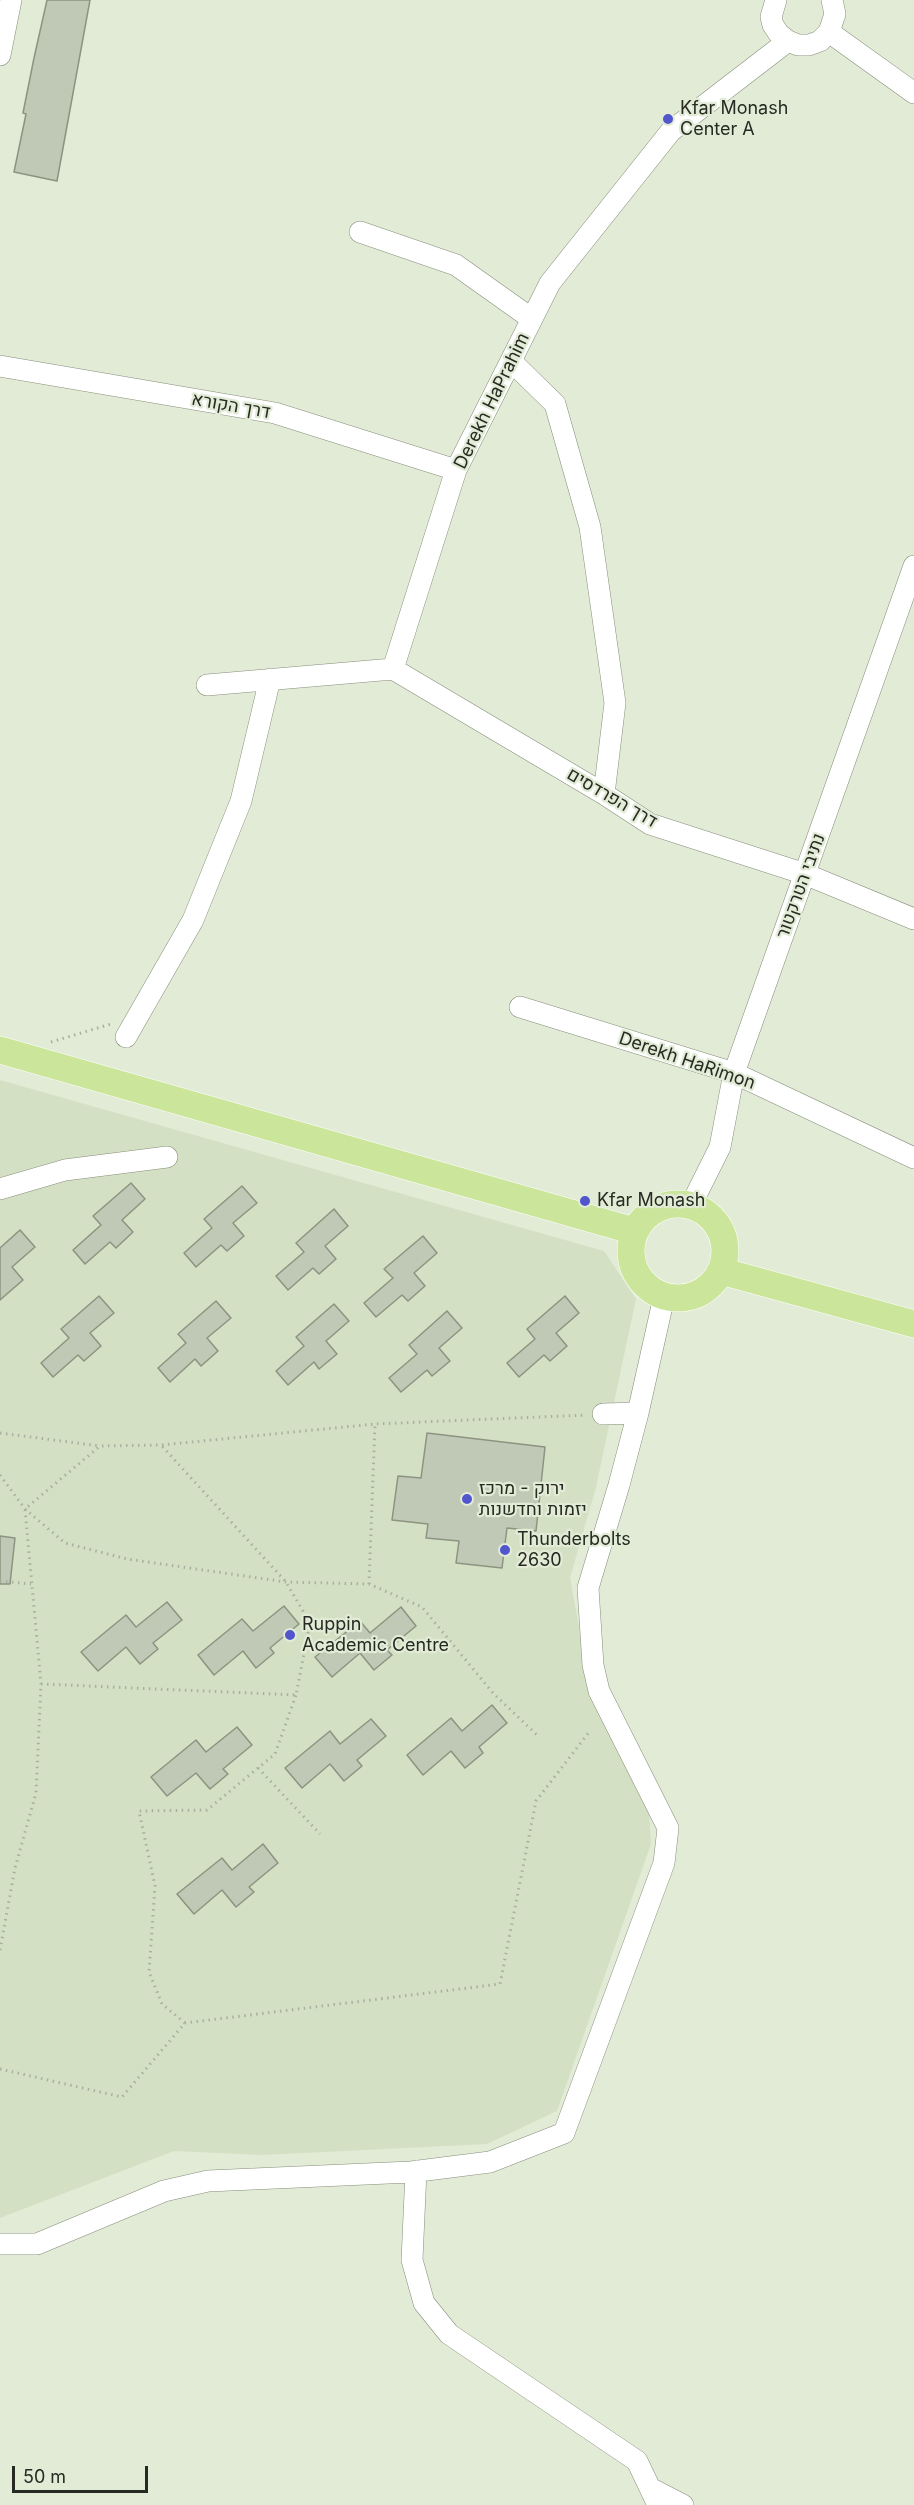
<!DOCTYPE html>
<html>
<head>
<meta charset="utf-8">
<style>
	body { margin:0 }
	#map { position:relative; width:914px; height:2505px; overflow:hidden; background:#e2ebd6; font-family:Inter,sans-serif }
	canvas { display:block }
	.scale { position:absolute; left:12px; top:2466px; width:136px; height:27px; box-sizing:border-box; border:3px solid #272a22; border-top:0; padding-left:8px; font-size:18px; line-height:21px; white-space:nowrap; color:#272a22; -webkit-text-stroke:4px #e2ebd6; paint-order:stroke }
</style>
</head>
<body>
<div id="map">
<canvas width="914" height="2505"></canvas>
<div class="scale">50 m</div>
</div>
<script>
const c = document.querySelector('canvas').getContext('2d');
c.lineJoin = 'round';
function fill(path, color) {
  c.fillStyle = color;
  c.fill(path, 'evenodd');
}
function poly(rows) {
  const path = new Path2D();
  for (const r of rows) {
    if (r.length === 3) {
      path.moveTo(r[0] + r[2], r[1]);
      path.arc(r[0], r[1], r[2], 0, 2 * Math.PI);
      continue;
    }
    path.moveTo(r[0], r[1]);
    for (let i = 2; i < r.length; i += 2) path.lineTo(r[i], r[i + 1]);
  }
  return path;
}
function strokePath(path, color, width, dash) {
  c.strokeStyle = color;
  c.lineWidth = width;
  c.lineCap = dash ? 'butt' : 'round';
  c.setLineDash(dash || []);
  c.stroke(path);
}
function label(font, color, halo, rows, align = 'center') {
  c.font = font + ' Inter,Heebo,sans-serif';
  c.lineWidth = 4.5;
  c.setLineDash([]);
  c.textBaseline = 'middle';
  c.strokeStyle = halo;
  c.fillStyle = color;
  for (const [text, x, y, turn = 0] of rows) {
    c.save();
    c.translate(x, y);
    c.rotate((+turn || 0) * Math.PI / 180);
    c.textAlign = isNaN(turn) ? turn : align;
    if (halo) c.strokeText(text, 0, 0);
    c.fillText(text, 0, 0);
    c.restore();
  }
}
fill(poly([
	[0,1080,604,1251,636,1299,596,1487,570,1578,591,1693,649,1811,651,1844,557,2111,487,2144,263,2155,174,2151,0,2218]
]), '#d4e0c4');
const building = poly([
	[47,0,90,0,57,181,14,172,26,114,23,113,34,58,47,0],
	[131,1183,145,1199,122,1220,133,1232,116,1248,110,1242,85,1264,73,1250,101,1225,93,1216,131,1183],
	[242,1186,257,1203,233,1223,244,1236,227,1251,221,1245,196,1267,184,1253,212,1228,204,1219,242,1186],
	[334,1209,348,1226,325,1246,336,1259,319,1274,313,1268,288,1290,276,1276,304,1252,296,1243,334,1209],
	[20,1230,35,1247,12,1267,23,1280,0,1300,0,1248,20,1230],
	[423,1236,437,1253,414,1273,425,1286,408,1301,402,1295,376,1317,364,1303,393,1278,384,1269,423,1236],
	[99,1296,114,1313,90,1333,101,1346,84,1361,78,1355,53,1377,41,1363,69,1338,61,1329,99,1296],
	[565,1296,579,1313,556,1333,567,1346,550,1361,544,1355,519,1377,507,1363,535,1339,527,1329,565,1296],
	[216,1301,231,1318,207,1338,218,1351,201,1366,195,1359,170,1382,158,1368,186,1343,178,1334,216,1301],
	[334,1304,349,1321,326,1341,337,1354,319,1369,314,1362,288,1385,276,1371,304,1346,296,1337,334,1304],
	[447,1311,462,1328,439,1348,450,1361,432,1376,427,1370,401,1392,389,1378,417,1354,409,1345,447,1311],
	[427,1433,545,1447,536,1531,507,1528,502,1568,456,1563,459,1541,426,1538,428,1524,392,1520,398,1476,421,1478,427,1433],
	[0,1536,15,1538,10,1584,0,1584,0,1536],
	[167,1602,182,1620,153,1643,158,1649,140,1664,126,1647,98,1671,81,1652,126,1615,136,1627,167,1602],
	[284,1606,299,1624,270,1648,274,1653,256,1668,243,1651,214,1675,198,1655,242,1619,253,1631,284,1606],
	[401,1607,416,1626,387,1650,392,1655,374,1670,360,1653,332,1677,315,1657,360,1621,370,1633,401,1607],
	[492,1705,507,1723,479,1747,483,1753,465,1768,451,1751,423,1775,407,1755,451,1718,462,1731,492,1705],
	[371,1719,386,1736,357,1760,362,1766,344,1781,330,1764,302,1788,285,1768,330,1731,340,1744,371,1719],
	[237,1727,252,1745,223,1769,228,1774,210,1789,196,1773,167,1796,151,1777,196,1740,206,1752,237,1727],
	[263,1844,278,1863,249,1887,254,1892,236,1907,222,1890,194,1914,177,1894,222,1858,232,1870,263,1844]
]);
fill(building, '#c0c9b5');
strokePath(building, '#8c9481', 1.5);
const minor = poly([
	[776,0,771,17,773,25,779,34,788,41,798,45,809,45,820,41,829,32,835,14,832,0],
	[829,32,914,93],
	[0,55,11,0],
	[360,232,456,265,532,319],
	[511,361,555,404,590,527,615,703,604,794],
	[0,366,275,413,456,470],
	[393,669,604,794,650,824,805,874,914,919],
	[207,685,393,669,456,470,550,283,671,131,788,41],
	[520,1007,734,1073,914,1158],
	[126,1037,193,920,241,801,270,679],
	[0,1189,65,1170,167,1157],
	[691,1205,720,1147,734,1073,914,566],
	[603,1414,638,1413],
	[416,2171,412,2260,424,2303,449,2334,637,2461,658,2505],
	[0,2244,37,2244,164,2191,208,2181,411,2172,490,2162,564,2133,664,1863,668,1828,599,1691,593,1665,588,1588,619,1485,638,1413,664,1297],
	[650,2488,683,2505]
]);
const major = poly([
	[0,1050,634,1231],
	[678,1251,47],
	[721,1271,914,1324]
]);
strokePath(minor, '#868e7b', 22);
strokePath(major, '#fff', 28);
strokePath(poly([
	[51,1042,111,1024],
	[0,1433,100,1446],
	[0,1475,25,1509,65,1543,127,1559,286,1582,369,1584,422,1607,493,1693,538,1736],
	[0,1581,31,1584],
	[369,1584,375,1424],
	[41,1684,296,1695,310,1623,286,1582,161,1445],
	[258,1768,320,1834],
	[0,1950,15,1868,36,1793,41,1684,25,1509,100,1446,161,1445,375,1424,586,1415],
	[185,2023,162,2004,149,1972,155,1886,139,1811,207,1810,275,1754,296,1695],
	[0,2069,122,2097,185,2023,500,1984,536,1801,590,1731]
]), '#a8b09f', 3, [1.5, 4.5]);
strokePath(minor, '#fff', 21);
strokePath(major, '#cbe69b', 27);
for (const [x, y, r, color] of [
	[668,119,6,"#5156cd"],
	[585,1201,6,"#5156cd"],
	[467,1499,6,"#5156cd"],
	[505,1550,6,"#5156cd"],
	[290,1635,6,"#5156cd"]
]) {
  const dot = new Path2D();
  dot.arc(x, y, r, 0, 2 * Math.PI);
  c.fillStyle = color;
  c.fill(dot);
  strokePath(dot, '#e2ebd6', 2);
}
label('18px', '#272a22', '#e2ebd6', [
	["Kfar Monash",680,109],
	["Center A",680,130],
	["Kfar Monash",597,1201],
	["ירוק - מרכז",479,1489],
	["יזמות וחדשנות",479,1510],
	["Thunderbolts",517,1540],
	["2630",517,1561],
	["Ruppin",302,1625],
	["Academic Centre",302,1646]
], 'left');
label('18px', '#272a22', '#e2ebd6', [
	["Derekh HaPrahim",492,401,-64],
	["דרך הקורא",231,406,10],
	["דרך הפרדסים",612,798,30],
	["נתיבי הטרקטור",801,886,-70],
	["Derekh HaRimon",687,1061,19]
]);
</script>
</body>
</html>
